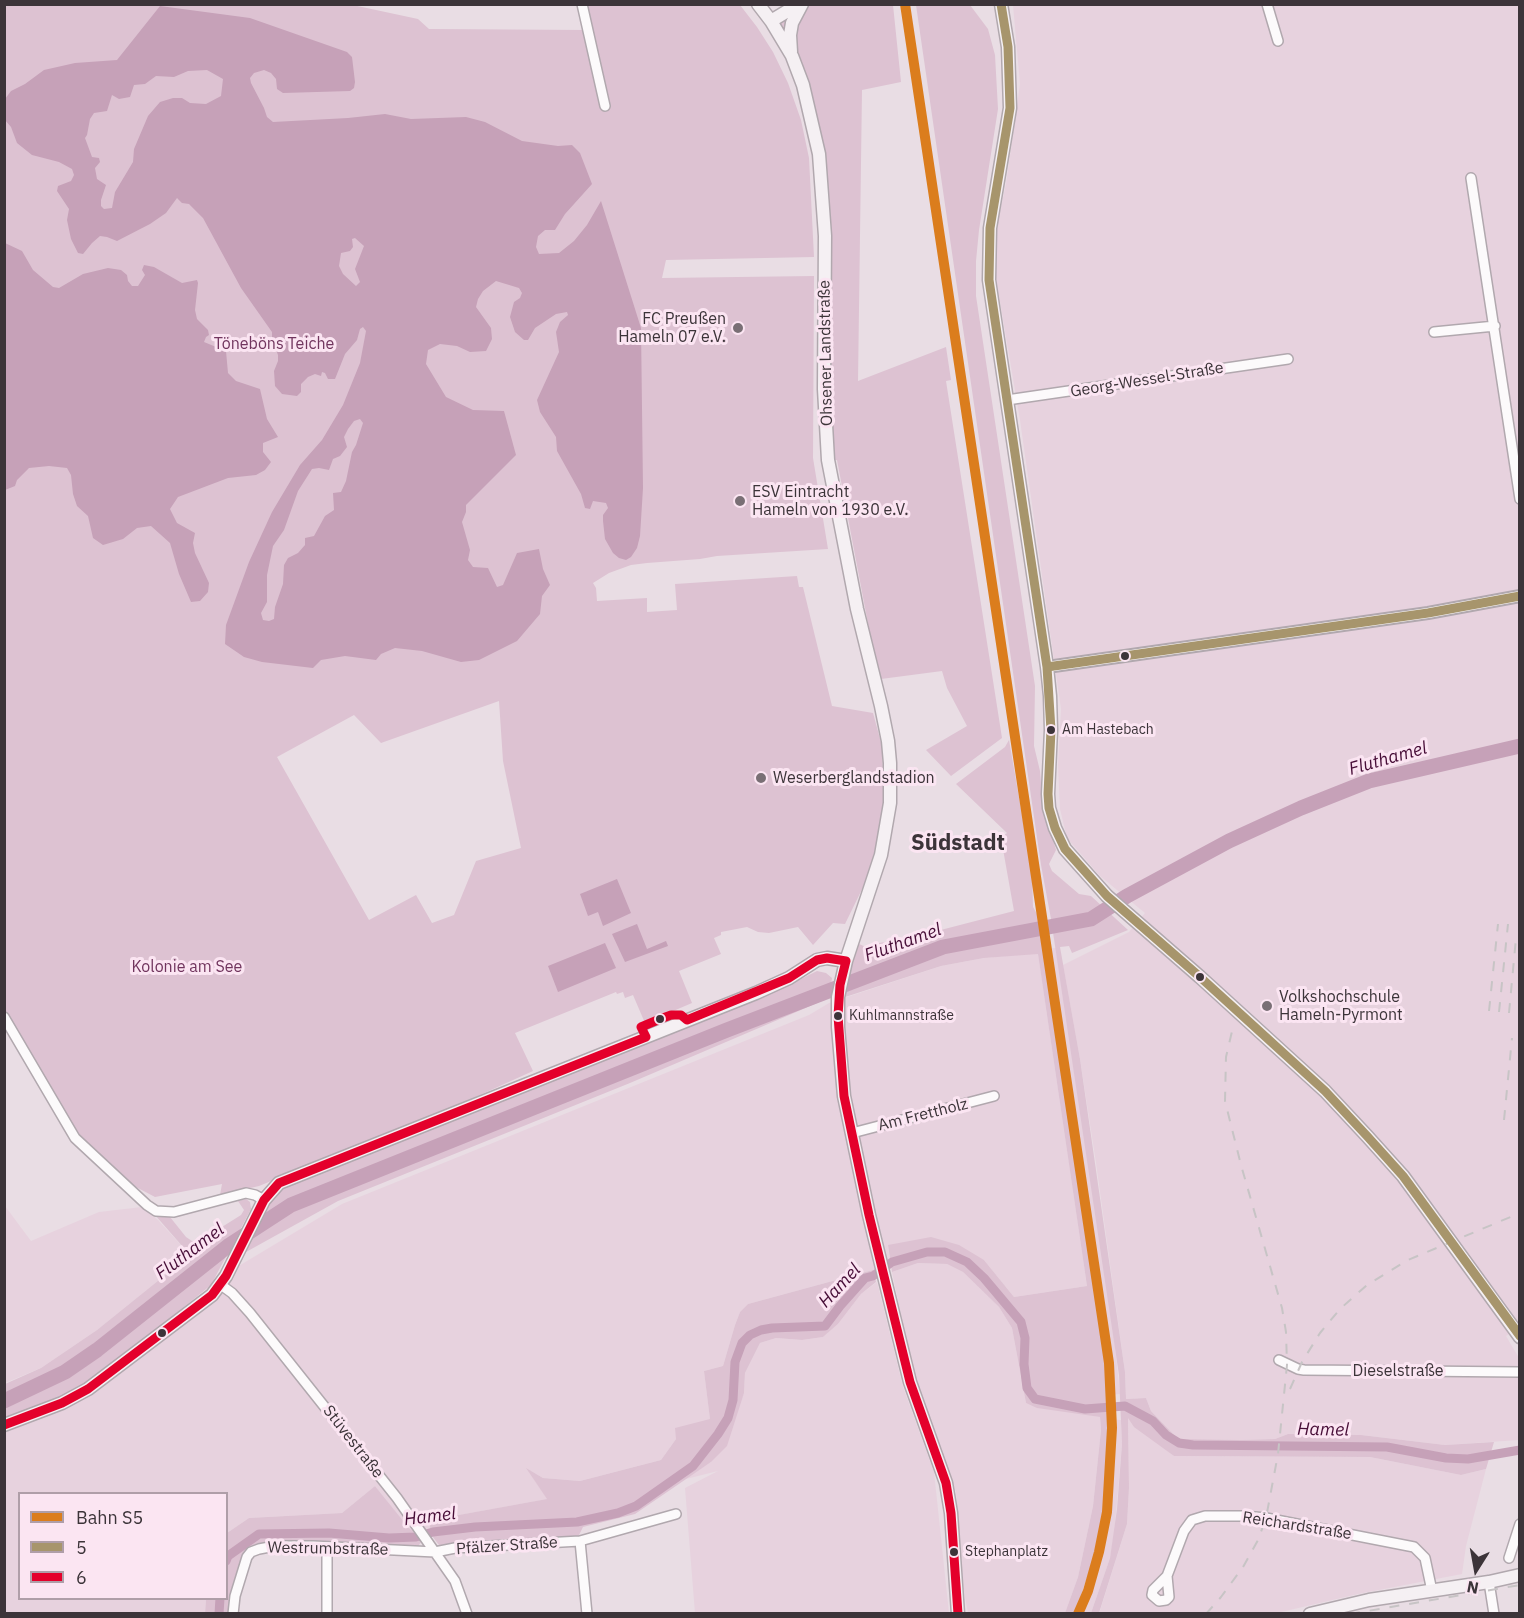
<!DOCTYPE html>
<html>
<head>
<meta charset="utf-8">
<style>
	body { margin:0 }
	#map { position:relative; width:1524px; height:1618px; overflow:hidden; background:#e9dde4; font-family:"IBM Plex Sans",sans-serif }
	canvas { display:block }
	.frame { position:absolute; inset:0; border:6px solid #3c3439; pointer-events:none }
	.legend { position:absolute; left:18px; top:1492px; width:210px; height:108px; box-sizing:border-box; background:#fbe5f2; border:2px solid #af9ea8; margin:0; padding:8px 10px; list-style:none; font-size:18px; color:#3c3439 }
	.legend li { display:flex; align-items:center; gap:12px; height:30px }
	.legend b { width:30px; border:2px solid #af9ea8 }
	.north { position:absolute; left:1446px; top:1540px; width:60px; height:60px; -webkit-text-stroke:4px #fbe5f2; paint-order:stroke; rotate:191deg; font-size:16px; font-weight:700; line-height:24px; text-align:center; color:#3c3439 }
	.north::after { content:''; display:block; margin:auto; width:21px; height:27px; background:#3c3439; clip-path:polygon(50% 0,100% 100%,50% 72%,0 100%) }
</style>
</head>
<body>
<div id="map">
<canvas width="1524" height="1618"></canvas>
<div class="frame"></div>
<ul class="legend">
<li><b style="height:8px;background:#db7d1d"></b>Bahn S5</li>
<li><b style="height:8px;background:#a7956c"></b>5</li>
<li><b style="height:8px;background:#e4002b"></b>6</li>
</ul>
<div class="north">N</div>
</div>
<script>
const c = document.querySelector('canvas').getContext('2d');
c.lineJoin = 'round';
function fill(path, color) {
  c.fillStyle = color;
  c.fill(path, 'evenodd');
}
function poly(rows) {
  const path = new Path2D();
  for (const r of rows) {
    path.moveTo(r[0], r[1]);
    for (let i = 2; i < r.length; i += 2) path.lineTo(r[i], r[i + 1]);
  }
  return path;
}
function strokePath(path, color, width, dash) {
  c.strokeStyle = color;
  c.lineWidth = width;
  c.lineCap = dash ? 'butt' : 'round';
  c.setLineDash(dash || []);
  c.stroke(path);
}
function label(font, color, halo, rows, align = 'center') {
  c.font = font + ' "IBM Plex Sans",sans-serif';
  c.lineWidth = 6;
  c.setLineDash([]);
  c.textBaseline = 'middle';
  c.strokeStyle = halo;
  c.fillStyle = color;
  for (const [text, x, y, turn = 0] of rows) {
    c.save();
    c.translate(x, y);
    c.rotate((+turn || 0) * Math.PI / 180);
    c.textAlign = isNaN(turn) ? turn : align;
    if (halo) c.strokeText(text, 0, 0);
    c.fillText(text, 0, 0);
    c.restore();
  }
}
fill(poly([
	[1013,5,1519,5,1520,1327,1506,1336,1519,1358,1519,1440,1445,1445,1361,1435,1288,1434,1275,1439,1241,1440,1182,1439,1176,1437,1151,1411,1146,1398,1126,1399,1125,1372,1096,1163,1080,1059,1063,965,1129,932,1145,913,1100,876,1067,838,1060,809,1058,765,1061,709,1020,420,996,278,996,230,1006,184,1020,84],
	[1056,948,1111,1309,1120,1394,1108,1395,1100,1311,1045,949],
	[1038,953,1087,1286,1014,1297,984,1260,888,1245,890,1259,873,1270,748,1304,740,1312,735,1325,723,1366,704,1371,710,1419,676,1439,661,1460,580,1481,543,1478,527,1469,548,1499,431,1520,429,1532,415,1533,409,1528,375,1486,342,1513,249,1518,227,1533,226,1494,20,1494,20,1598,206,1599,205,1613,5,1614,5,1420,98,1377,227,1273,342,1204,809,1015,829,1003,941,966,984,958],
	[5,1206,31,1241,99,1212,142,1207,158,1220,190,1255,97,1330,41,1368,5,1383],
	[918,1263,947,1264,963,1272,999,1307,1012,1328,1026,1403,1100,1417,1101,1430,1093,1506,1078,1577,1065,1613,968,1613,964,1592,956,1492,914,1375,892,1272],
	[877,1282,903,1387,934,1472,949,1613,695,1613,685,1488,718,1471,682,1480,711,1462,744,1393,745,1373,760,1343,776,1338,802,1340,823,1337,838,1324,861,1294],
	[1128,1416,1174,1456,1370,1457,1461,1475,1486,1469,1466,1546,1462,1574,1358,1594,1277,1613,1099,1614,1127,1524,1129,1488],
	[1108,1419,1121,1420,1122,1444,1114,1535,1110,1558,1091,1613,1075,1614,1096,1551,1105,1507,1109,1443]
]), '#e7d2de');
fill(poly([
	[348,4,418,19,429,29,586,30,582,5,740,5,757,27,773,52,788,83,801,120,809,158,814,257,666,260,662,278,814,276,813,458,828,549,717,556,700,559,647,563,631,565,609,573,593,583,596,588,597,601,647,598,647,612,677,610,675,584,797,576,799,587,803,587,832,706,873,713,882,746,884,803,875,855,867,879,845,924,833,923,813,945,798,927,769,933,758,932,747,927,721,932,721,935,714,938,721,954,679,971,692,1003,645,1023,633,995,625,998,623,992,617,994,616,992,515,1033,533,1071,471,1099,259,1186,220,1195,222,1184,155,1197,136,1187,77,1137,5,1012,4,5],
	[499,701,503,761,521,848,476,861,454,915,432,923,416,895,369,920,277,757,354,715,381,743],
	[800,5,893,5,901,82,862,90,858,381,946,347,951,380,946,381,1002,738,951,776,926,750,967,726,947,688,942,671,881,679,870,634,837,460,828,460,824,314,813,119,772,21],
	[916,5,970,5,988,29,995,55,998,109,979,230,976,261,976,296,1035,686,1034,746,1040,771,1043,805,1056,850,1049,864,1052,871,1079,894,1091,896,1128,930,1072,953,1069,946,1060,947,1080,1059,1125,1372,1126,1399,1146,1398,1151,1411,1176,1437,1182,1439,1241,1440,1275,1439,1288,1434,1361,1435,1445,1445,1494,1442,1486,1469,1461,1475,1370,1457,1174,1456,1134,1427,1128,1418,1129,1488,1127,1524,1099,1613,1091,1613,1110,1558,1117,1509,1122,1444,1119,1375,1051,919,1041,865],
	[1009,740,1032,872,1033,907,1041,921,1100,1311,1107,1376,1109,1443,1105,1507,1096,1551,1075,1613,1065,1613,1078,1577,1093,1506,1101,1430,1100,1417,1037,1408,1026,1403,1012,1328,999,1307,963,1272,947,1264,918,1263,892,1272,888,1245,931,1237,959,1245,984,1260,1014,1297,1087,1286,1038,954,984,958,941,966,839,999,852,941,866,947,879,943,906,939,1014,911,1001,838,1007,833,956,784,1005,747],
	[817,971,826,973,832,978,829,998,630,1083,338,1201,246,1252,272,1199,283,1188,785,987],
	[246,1199,250,1202,251,1209,211,1285,98,1377,67,1396,5,1420,5,1384,41,1368,97,1330,190,1255,155,1215,170,1217,186,1237,192,1241,198,1242,241,1215,244,1210,238,1201],
	[873,1270,876,1282,861,1294,838,1324,823,1337,802,1340,776,1338,760,1343,745,1373,744,1393,727,1446,711,1462,635,1514,583,1527,578,1537,447,1546,439,1545,429,1532,431,1520,547,1499,526,1468,543,1478,580,1481,661,1460,676,1439,675,1428,710,1419,704,1371,723,1366,735,1325,740,1312,748,1304],
	[375,1486,409,1528,415,1533,421,1542,417,1548,273,1543,255,1546,247,1551,230,1613,205,1614,206,1599,226,1598,227,1533,249,1518,342,1513]
]), '#ddc2d2');
fill(poly([
	[160,6,250,18,347,52,352,57,355,82,354,88,350,91,283,93,277,89,276,79,271,73,264,70,254,73,250,78,251,83,264,108,267,117,273,122,348,118,385,114,411,119,466,117,485,122,522,141,558,146,572,145,580,153,592,184,565,214,555,230,545,230,538,236,536,247,539,254,559,253,574,241,587,225,601,201,641,328,643,488,640,536,637,548,631,557,626,560,619,558,613,553,605,539,603,521,603,515,608,508,606,503,593,501,590,509,585,508,581,494,557,451,556,437,540,412,537,400,559,352,556,332,560,322,568,315,567,312,556,314,535,328,528,340,524,340,515,332,510,317,514,302,520,298,522,293,519,288,496,281,483,291,478,299,476,307,491,328,492,339,486,351,470,352,457,346,440,344,428,350,426,364,446,397,473,410,504,411,516,455,466,505,466,512,462,522,470,550,468,560,473,567,488,568,497,587,503,585,517,553,539,549,543,569,550,585,542,596,540,614,517,641,479,660,461,662,422,651,395,648,381,654,376,660,345,656,321,660,313,668,262,662,244,657,225,644,226,625,249,562,272,512,300,465,322,440,343,405,360,363,366,331,363,327,360,329,357,340,345,354,335,379,328,379,325,373,322,372,321,376,315,374,308,377,301,384,301,392,297,396,282,394,275,386,274,371,278,361,278,355,272,339,272,332,241,288,203,218,189,204,182,203,177,198,166,213,150,224,117,241,107,237,100,236,92,243,83,254,78,253,71,239,67,220,69,209,57,191,58,186,71,181,74,175,72,169,59,162,32,155,17,143,11,127,5,120,5,99,11,91,25,84,44,70,75,63,117,60],
	[207,70,223,79,221,96,206,104,190,103,182,98,173,98,160,102,148,116,134,149,133,162,115,192,112,208,104,209,101,206,101,200,106,185,97,179,95,168,100,162,99,158,92,157,85,138,87,135,90,119,94,113,107,111,112,95,119,99,130,97,134,85,145,84,156,76,174,77,188,71],
	[355,238,364,246,355,269,360,282,356,286,343,274,339,266,341,253,350,251,353,247,352,239],
	[360,419,363,423,356,445,352,452,346,481,341,492,333,493,334,510,325,516,314,536,305,538,305,545,298,553,288,558,284,565,283,584,275,607,274,619,269,621,263,620,261,613,267,602,267,575,273,546,284,530,298,491,312,469,319,468,329,470,333,459,340,456,347,447,344,437,348,429,354,421],
	[5,243,22,251,33,270,53,287,59,288,83,274,108,268,121,270,127,275,128,281,132,286,138,286,145,275,142,270,144,265,154,267,182,283,197,280,198,283,195,310,197,319,208,330,209,335,206,337,204,342,226,351,228,373,236,381,260,389,267,419,278,437,263,443,263,452,271,462,265,470,256,475,228,478,178,497,170,509,177,523,195,533,193,543,195,553,209,583,208,592,200,601,191,602,179,574,170,543,151,526,137,528,123,539,103,545,93,538,88,516,77,506,73,494,71,475,67,468,49,466,29,468,17,480,15,486,5,490],
	[617,879,631,913,603,926,598,912,588,916,580,894],
	[637,924,647,949,666,941,668,946,625,962,612,934],
	[605,943,616,968,558,992,548,966]
]), '#c6a1b8');
strokePath(poly([
	[226,1561,228,1556,259,1534,329,1533,389,1538,416,1537,433,1532,475,1527,577,1522,618,1513,636,1506,693,1466,718,1434,728,1418,733,1400,735,1362,742,1343,750,1335,761,1330,772,1328,825,1326,840,1306,865,1278,873,1276,892,1262,927,1252,945,1252,967,1262,984,1278,1021,1322,1025,1338,1024,1364,1027,1388,1035,1399,1085,1409,1125,1406,1153,1421,1166,1435,1179,1443,1193,1445,1387,1447,1446,1458,1468,1459,1520,1450],
	[219,1614,220,1598]
]), '#c6a1b8', 9);
strokePath(poly([
	[4,1401,65,1372,97,1350,228,1246,291,1205,727,1030,943,947,1091,919,1127,896,1229,841,1301,808,1369,781,1520,746]
]), '#c6a1b8', 15);
const minor = poly([
	[582,4,605,106],
	[1267,4,1278,41],
	[1471,178,1520,499],
	[1434,332,1495,326],
	[1007,400,1288,359],
	[4,1017,75,1138,147,1205,156,1211,174,1212,246,1193,255,1195,264,1200],
	[852,1133,994,1096],
	[221,1285,232,1293,250,1313,397,1498,455,1581,467,1614],
	[1279,1360,1298,1369,1304,1370,1520,1372],
	[580,1541,676,1514],
	[1509,1558,1520,1524],
	[1167,1576,1169,1597,1166,1600,1159,1601,1152,1595,1153,1590,1167,1576,1184,1531,1192,1520,1205,1516,1244,1516,1266,1518,1414,1547,1425,1558,1432,1591],
	[1489,1582,1494,1614],
	[233,1614,235,1596,247,1557,251,1552,259,1549,275,1546,313,1546,435,1552,455,1548,580,1541,587,1614],
	[327,1614,327,1547]
]);
const tertiary = poly([
	[1047,667,1428,613,1520,596]
]);
const secondary = poly([
	[758,4,771,21,792,56,803,85,819,154,825,236,824,389,828,460,857,609,881,706,888,741,890,763,890,803,881,855,846,961,838,997,838,1027,844,1096,869,1215,910,1382,946,1483,951,1513,958,1614],
	[1001,4,1008,47,1010,108,990,228,989,280,1047,667,1050,696,1051,730,1048,794,1049,808,1055,828,1065,849,1107,896,1200,977,1325,1091,1367,1136,1403,1176,1520,1337],
	[771,21,799,4],
	[791,52,790,35,792,23,802,4],
	[4,1425,62,1403,88,1389,212,1295,226,1276,264,1200,279,1183,756,993,789,978,817,960,827,958,846,961],
	[1310,1614,1369,1600,1489,1582,1520,1575]
]);
strokePath(minor, '#b1a8ae', 12);
strokePath(tertiary, '#b1a8ae', 14);
strokePath(secondary, '#b1a8ae', 15);
strokePath(minor, '#fcfafb', 9);
strokePath(tertiary, '#fcfafb', 10);
strokePath(secondary, '#f5f0f3', 12);
strokePath(poly([
	[1489,1011,1498,924],
	[1499,1012,1508,924],
	[1509,1013,1516,938],
	[1504,1120,1512,1038],
	[1290,1389,1302,1362,1320,1333,1340,1309,1367,1285,1408,1260,1520,1213],
	[1206,1614,1221,1597,1243,1567,1258,1540,1266,1518,1278,1454,1287,1365,1286,1332,1282,1308,1241,1165,1225,1101,1226,1057,1233,1027],
	[1350,1614,1520,1585]
]), '#c7c4c5', 2, [10, 10]);
strokePath(poly([
	[1001,4,1008,47,1010,108,990,228,989,280,1047,667,1051,730,1048,794,1049,808,1055,828,1065,849,1107,896,1200,977,1325,1091,1367,1136,1403,1176,1520,1336],
	[1047,667,1428,613,1520,596]
]), '#a7956c', 9);
strokePath(poly([
	[4,1425,62,1403,88,1389,212,1295,226,1276,264,1200,279,1183,646,1037,641,1027,660,1019,671,1015,681,1015,687,1020,789,978,817,960,827,958,846,961,840,985,838,1016,844,1096,869,1215,910,1382,946,1483,951,1513,958,1614]
]), '#e4002b', 9);
strokePath(poly([
	[905,4,1109,1363,1112,1428,1107,1512,1099,1552,1088,1591,1078,1614]
]), '#db7d1d', 10);
for (const [x, y, r, color] of [
	[738,328,6,"#796f75"],
	[740,501,6,"#796f75"],
	[1125,656,5,"#3c3439"],
	[1051,730,5,"#3c3439"],
	[761,778,6,"#796f75"],
	[1200,977,5,"#3c3439"],
	[1267,1006,6,"#796f75"],
	[838,1016,5,"#3c3439"],
	[660,1019,5,"#3c3439"],
	[162,1333,5,"#3c3439"],
	[954,1552,5,"#3c3439"]
]) {
  const dot = new Path2D();
  dot.arc(x, y, r, 0, 2 * Math.PI);
  c.fillStyle = color;
  c.fill(dot);
  strokePath(dot, '#fbe5f2', 2);
}
label('14px', '#3c3439', '#fbe5f2', [
	["Am Hastebach",1062,730],
	["Kuhlmannstraße",849,1016],
	["Stephanplatz",965,1552]
], 'left');
label('16px', '#3c3439', '#fbe5f2', [
	["FC Preußen",726,319,"right"],
	["Hameln 07 e.V.",726,337,"right"],
	["ESV Eintracht",752,492],
	["Hameln von 1930 e.V.",752,510],
	["Weserberglandstadion",773,778],
	["Volkshochschule",1279,997],
	["Hameln-Pyrmont",1279,1015]
], 'left');
label('16px', '#71355e', '#fbe5f2', [
	["Töneböns Teiche",274,344],
	["Kolonie am See",187,967]
]);
label('16px', '#3c3439', '#fbe5f2', [
	["Ohsener Landstraße",826,353,-91],
	["Georg-Wessel-Straße",1147,380,-9],
	["Am Frettholz",923,1115,-14],
	["Dieselstraße",1398,1371],
	["Stüvestraße",353,1442,52],
	["Reichardstraße",1297,1526,9],
	["Pfälzer Straße",507,1546,-4],
	["Westrumbstraße",328,1549,1]
]);
label('italic 18px', '#470d37', '#fbe5f2', [
	["Fluthamel",1388,759,-16],
	["Fluthamel",903,943,-20],
	["Fluthamel",190,1252,-37],
	["Hamel",840,1286,-47],
	["Hamel",1323,1430,1],
	["Hamel",430,1517,-7]
]);
label('bold 22px', '#3c3439', '#fbe5f2', [
	["Südstadt",958,844]
]);
</script>
</body>
</html>
